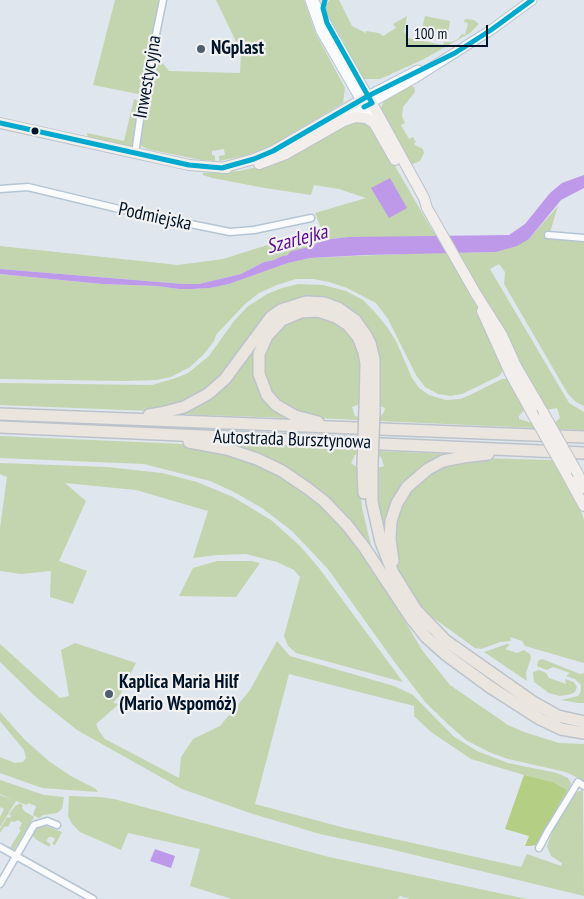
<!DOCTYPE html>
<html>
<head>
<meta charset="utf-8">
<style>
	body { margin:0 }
	#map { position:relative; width:584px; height:899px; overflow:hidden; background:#dfe6ed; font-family:"PT Sans Narrow",sans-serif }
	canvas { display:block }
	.scale { position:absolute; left:406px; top:25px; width:82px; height:22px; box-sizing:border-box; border:2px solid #001429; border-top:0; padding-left:6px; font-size:15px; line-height:18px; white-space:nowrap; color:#001429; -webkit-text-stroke:4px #f2f2f2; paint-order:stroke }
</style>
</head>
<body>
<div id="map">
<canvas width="584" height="899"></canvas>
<div class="scale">100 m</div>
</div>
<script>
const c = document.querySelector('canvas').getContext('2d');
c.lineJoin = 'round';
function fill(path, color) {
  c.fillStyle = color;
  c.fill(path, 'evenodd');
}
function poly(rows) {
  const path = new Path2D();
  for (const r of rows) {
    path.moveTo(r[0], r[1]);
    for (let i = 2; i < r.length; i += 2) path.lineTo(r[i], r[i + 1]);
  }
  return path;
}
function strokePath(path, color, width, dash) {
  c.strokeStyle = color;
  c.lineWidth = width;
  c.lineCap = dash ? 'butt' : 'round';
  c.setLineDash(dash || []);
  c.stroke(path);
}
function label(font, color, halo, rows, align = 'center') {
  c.font = font + ' "PT Sans Narrow",sans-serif';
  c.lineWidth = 4.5;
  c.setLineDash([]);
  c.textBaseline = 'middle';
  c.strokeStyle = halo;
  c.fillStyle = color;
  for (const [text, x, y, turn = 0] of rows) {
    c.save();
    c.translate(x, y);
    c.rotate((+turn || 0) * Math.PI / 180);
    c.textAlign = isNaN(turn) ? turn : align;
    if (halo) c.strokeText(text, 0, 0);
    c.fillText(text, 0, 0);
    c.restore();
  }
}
fill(poly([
	[115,0,159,0,141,93,138,94,93,85],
	[216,0,304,0,315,32,345,88,343,103,269,147,244,156,219,161,219,156,225,155,224,149,212,151,212,155,215,156,215,161,201,160,147,149,140,145,145,103,155,52,163,53,161,61,169,71,240,73,241,52],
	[330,0,339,0,352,26,366,33,366,31,379,33,383,36,396,28,393,24,407,16,404,32,408,34,408,38,443,45,444,42,452,42,458,39,462,34,465,35,468,23,464,22,465,19,474,20,479,24,470,33,424,59,380,79,361,79,343,41,326,12,326,4],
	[425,16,450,21,448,34,422,29],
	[409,85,414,87,415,92,403,107,402,116,405,123,401,125,409,139,413,137,416,142,414,143,415,145,423,149,424,153,420,161,413,164,408,163,381,109,383,102,389,97],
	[134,99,139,101,134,143,131,147,127,149,88,138,87,133,124,141],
	[355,121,365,122,373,128,432,230,438,237,348,237,323,240,315,244,310,254,302,253,282,256,274,260,264,262,241,274,199,284,183,284,0,269,0,246,178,265,223,259,321,228,315,213,366,198,339,189,314,185,311,195,265,188,212,178,203,175,203,173,239,171,265,165],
	[558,206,548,239,584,241,584,406,576,402,568,394,504,284,505,272,499,264,490,269,569,403,584,412,584,430,557,429,554,423,560,418,557,408,546,410,459,253,496,252,529,239],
	[444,252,449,253,470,290,502,368,503,371,499,376,462,394,450,396,438,394,425,387,416,375,388,319,376,303,347,288,329,282,313,279,296,279,277,285,259,293,245,304,216,335,214,341,204,354,190,367,171,377,156,380,124,381,0,379,0,274,102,284,157,286,179,289,194,289,210,288,229,284,288,263,310,258],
	[298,284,323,285,346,291,363,300,374,311,387,327,396,341,412,378,419,388,429,395,446,400,460,399,470,395,502,379,508,379,525,409,519,416,519,419,532,423,535,428,379,421,379,418,384,412,385,408,377,405,374,344,299,301,221,379,187,403,151,411,0,405,0,383,152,385,176,378,188,373,209,356,234,321,247,307,267,294,282,288],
	[324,316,349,330,361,352,360,404,352,407,355,416,359,417,359,420,316,418,292,411,269,393,261,363,273,332,296,317],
	[261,335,255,353,281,414,288,418,177,414,195,406],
	[0,436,184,444,215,449,269,468,323,505,370,562,422,650,450,685,508,725,524,732,559,743,584,744,584,781,566,772,508,759,489,752,466,740,450,726,426,703,393,660,328,569,292,531,262,508,234,492,210,481,144,464,0,458],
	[220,444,358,450,358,454,355,455,351,463,358,468,362,508,373,554,323,497],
	[377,451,451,454,414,476,386,537,378,522,374,469,384,466,381,457,377,455],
	[480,458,552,460,581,511,584,520,584,663,525,646,522,641,510,637,511,641,500,642,481,649,475,648,421,609,401,577,395,562,393,531,406,493,441,466],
	[0,463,107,467,162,473,197,482,233,497,271,520,300,546,319,568,403,682,296,653,288,646,284,636,300,577,294,570,277,562,246,554,218,555,193,558,208,511,136,490,65,483,86,501,59,561,87,571,73,604,50,597,51,571,21,574,0,571,0,528,7,477,0,474],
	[217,561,251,561,260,563,236,597,179,596,193,568],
	[277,641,290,656,394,686,413,695,453,736,477,751,508,763,557,773,568,778,571,783,570,789,547,827,567,790,553,782,524,775,471,759,431,732,414,716,414,706,289,674,255,804,345,828,521,867,527,854,561,866,562,863,551,856,547,846,554,827,573,796,579,791,583,790,584,896,390,849,320,834,250,813,182,789,77,730,37,698,0,662,0,644,60,698,69,696,61,650,75,643,136,663,120,695,113,703,119,704,96,724,99,731,105,739,179,778,181,757,193,739,220,726,250,690],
	[507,644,510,645,505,649,517,653,524,650,530,654,531,658,526,673,527,681,484,652],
	[542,659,580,674,584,673,584,703,578,703,561,700,578,696,581,691,581,685,575,679,566,676,570,673,553,667,547,670,537,666,538,661],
	[539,670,546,673,549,678,566,684,565,679,574,682,577,687,575,692,571,694,560,696,549,693,534,682,533,672],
	[0,712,25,740,50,762,71,776,96,789,98,792,42,788,0,773,0,757,15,763,23,762,26,758,24,750,0,721],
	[0,780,44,795,64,797,62,809,57,813,43,815,39,818,33,815,36,806,28,803,27,805,16,801,0,827,0,817,4,809,0,807,0,795,13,800,0,794],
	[69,796,99,797,114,799,329,857,527,899,410,899,400,896,397,899,232,899,190,886,200,849,128,833,121,850,80,832,72,824,68,816],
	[19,803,23,805,22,808,24,811,34,817,14,850,10,848,21,830,19,829,22,823,18,820,14,822,11,821,9,825,10,826,4,827,0,833,0,829,7,817,10,818,11,816,9,814,16,805,18,805],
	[44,825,62,832,55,845,52,844,55,839,52,837,49,837,46,841,51,844,49,847,37,840,32,836,38,827]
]), '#c2d5ae');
fill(poly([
	[524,775,553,782,567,790,540,839,536,845,530,846,525,846,529,836,505,829]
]), '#b4ce83');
fill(poly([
	[584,175,584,188,561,200,529,239,517,246,496,252,366,255,310,258,288,263,229,284,210,288,192,289,179,289,157,286,102,284,0,274,0,269,183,284,199,284,241,274,264,262,274,260,282,256,302,253,310,254,315,244,323,240,348,237,509,235,525,224,550,193,562,183],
	[390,178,407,208,389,218,371,188],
	[155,849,175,856,171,868,150,861]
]), '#be99ea');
strokePath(poly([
	[293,256,325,248]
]), '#be99ea', 10);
const street = poly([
	[135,154,143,98,163,0],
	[0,189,28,187,136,213,230,232,254,230,311,218],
	[548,235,584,238],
	[0,847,93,899],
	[539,848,548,831,578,782,584,786],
	[0,884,34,825,47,821,57,825]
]);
const secondary = poly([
	[310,0,321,31,374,123],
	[313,0,368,96,418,70],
	[346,119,365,106,415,78,491,30,532,0]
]);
const primary = poly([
	[0,123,189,165,227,168],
	[259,164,286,154,344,121,355,117,366,118,374,123,395,160],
	[222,168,254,159,273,151,368,96,424,198,427,208,476,294,502,335,516,366,544,414],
	[482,311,510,373,532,413],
	[566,473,584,506],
	[578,474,584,488]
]);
const highway = poly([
	[0,414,584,437],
	[149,415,161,413,184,407,208,394,225,379,271,317,281,310,306,302,324,303,338,308,355,320,365,334,370,343,374,359,374,410],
	[318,422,295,416,276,405,267,395,259,374,259,354,267,336,282,320,301,312,318,311,336,317,348,325,358,337,364,352,366,364,365,410],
	[0,427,584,453],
	[189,442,227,449,257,459,282,471,307,488,324,501,347,525,364,547,411,618,426,637,445,654,490,687,540,719,561,729,584,733],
	[363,465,364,493],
	[372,465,372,502,381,542,393,573,416,610,446,641,533,702,558,716,584,722],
	[393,561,390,539,391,521,397,503,407,487,428,469,443,461,463,457,488,454]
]);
strokePath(street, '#b5c5d3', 9);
strokePath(secondary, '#b5c5d3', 11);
strokePath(primary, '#bcc3ca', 12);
strokePath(highway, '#bcc3ca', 14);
strokePath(street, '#fafbfc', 6);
strokePath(secondary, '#fafbfc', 9);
strokePath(primary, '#f1eeeb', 10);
strokePath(highway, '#ebe5e0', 11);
const primaryBridge = poly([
	[532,413,566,473],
	[544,414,578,474]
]);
const highwayBridge = poly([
	[363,465,365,410],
	[372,465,374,410]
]);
strokePath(primaryBridge, '#bcc3ca', 12, []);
strokePath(highwayBridge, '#bcc3ca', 14, []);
strokePath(primaryBridge, '#f1eeeb', 10);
strokePath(highwayBridge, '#ebe5e0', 11);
strokePath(poly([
	[325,0,323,8,327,23,372,103,364,107],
	[0,123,189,165,222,168,254,159,273,151,368,96,455,53,491,30,532,0]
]), '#00a9ce', 5);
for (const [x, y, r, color] of [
	[201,49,5,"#4e5e6e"],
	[35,131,4.5,"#001429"],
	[109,694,5,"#4e5e6e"]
]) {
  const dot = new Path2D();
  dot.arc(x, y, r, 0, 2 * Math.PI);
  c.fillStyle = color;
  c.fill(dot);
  strokePath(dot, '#f2f2f2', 2);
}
label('bold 19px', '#001429', '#f2f2f2', [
	["NGplast",211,49],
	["Kaplica Maria Hilf",119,683],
	["(Mario Wspomóż)",119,705]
], 'left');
label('19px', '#001429', '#f2f2f2', [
	["Inwestycyjna",148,77,-80],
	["Podmiejska",155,217,12],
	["Autostrada Bursztynowa",292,440,2]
]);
label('italic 20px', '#600999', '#f2f2f2', [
	["Szarlejka",297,240,-15]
]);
</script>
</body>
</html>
